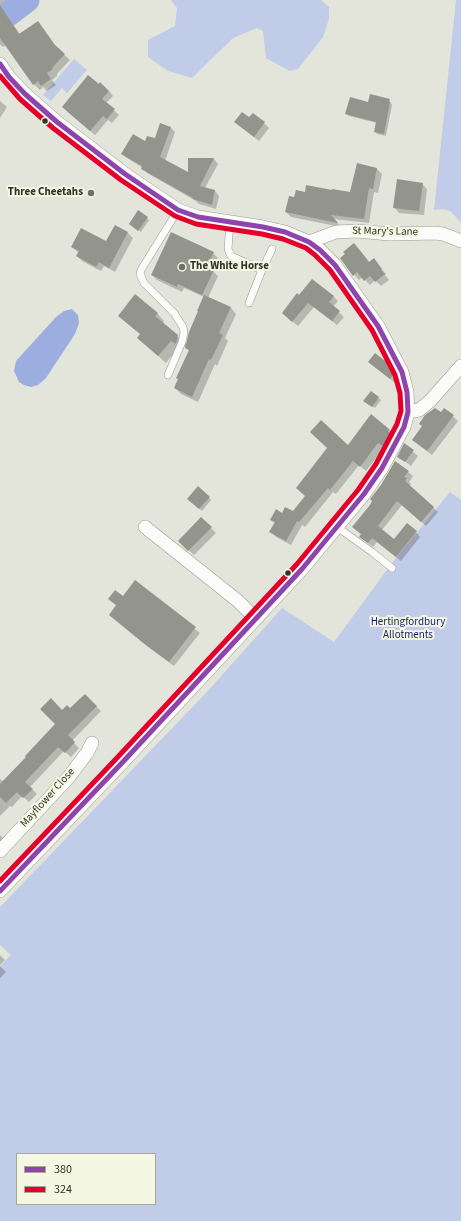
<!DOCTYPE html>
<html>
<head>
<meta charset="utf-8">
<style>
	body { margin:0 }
	#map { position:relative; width:461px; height:1221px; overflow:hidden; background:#e4e5da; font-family:"Source Sans 3",sans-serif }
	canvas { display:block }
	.legend { position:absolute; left:16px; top:1153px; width:140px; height:52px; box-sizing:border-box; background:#f4f7e2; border:1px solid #a6a898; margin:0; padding:5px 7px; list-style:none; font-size:12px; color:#31322a }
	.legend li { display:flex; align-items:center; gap:8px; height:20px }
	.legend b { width:20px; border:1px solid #a6a898 }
</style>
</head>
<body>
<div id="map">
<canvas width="461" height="1221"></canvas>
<ul class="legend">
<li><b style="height:5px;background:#8e44ad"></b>380</li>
<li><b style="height:5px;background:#e4002b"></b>324</li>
</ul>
</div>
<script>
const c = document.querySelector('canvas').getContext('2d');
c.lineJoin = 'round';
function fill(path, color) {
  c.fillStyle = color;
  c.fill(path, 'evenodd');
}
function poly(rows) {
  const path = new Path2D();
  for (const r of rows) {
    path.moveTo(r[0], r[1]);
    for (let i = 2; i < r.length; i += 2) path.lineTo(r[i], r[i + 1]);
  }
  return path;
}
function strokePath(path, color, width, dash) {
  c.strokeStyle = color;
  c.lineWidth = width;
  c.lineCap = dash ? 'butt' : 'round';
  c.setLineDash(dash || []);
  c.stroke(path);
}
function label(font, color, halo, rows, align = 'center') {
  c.font = font + ' "Source Sans 3",sans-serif';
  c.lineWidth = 4;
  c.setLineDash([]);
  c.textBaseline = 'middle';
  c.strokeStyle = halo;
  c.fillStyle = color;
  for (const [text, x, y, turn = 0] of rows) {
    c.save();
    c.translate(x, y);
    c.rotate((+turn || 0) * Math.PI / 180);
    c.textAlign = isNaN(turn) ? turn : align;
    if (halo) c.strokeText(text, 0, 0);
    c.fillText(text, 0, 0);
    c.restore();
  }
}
fill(poly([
	[171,0,321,0,329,7,329,19,323,37,298,69,290,71,266,58,263,31,257,28,233,38,192,78,168,71,148,57,148,40,175,26,177,8],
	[456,0,461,0,461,224,460,221,450,211,444,209,434,210],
	[74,59,87,70,67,93,62,88,51,101,43,95],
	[450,492,461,500,461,1221,0,1221,0,966,11,955,0,945,0,907,205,694,282,608,334,642,392,563],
	[17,1154,155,1154,155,1204,17,1204]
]), '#c1cce8');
fill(poly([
	[72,309,78,315,79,323,75,334,46,378,38,385,31,387,24,385,19,382,14,371,16,361,56,317,64,311]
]), '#9caddf');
fill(poly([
	[0,0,24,0,28,5,11,16,8,14,0,19],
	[8,18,20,34,38,22,43,28,58,49,70,60,57,74,57,76,52,80,56,85,47,91,43,87,40,90,34,84,6,45,3,47,0,45,0,25],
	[109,91,113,96,106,103,119,115,112,123,108,120,95,135,67,111],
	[389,100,392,105,386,136,377,134,375,131,377,123,349,116,347,114,369,103],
	[0,101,7,107,0,118],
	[250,119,264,123,269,128,259,141,235,122],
	[170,127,175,132,165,161,189,174,189,159,214,159,218,164,205,188,215,191,219,196,216,209,199,204,196,201,147,173,143,168,127,158,122,154,145,142,155,139],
	[358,164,377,169,382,174,378,193,374,192,369,223,334,219,341,227,291,217,286,212,295,198,306,193,351,193],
	[422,184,427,189,424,215,399,213,395,208],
	[147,218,149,220,141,232,130,224],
	[115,226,128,233,133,238,115,272,104,266,101,271,82,261,77,256,79,253,72,247,107,242],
	[359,249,370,263,374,260,386,274,385,275,389,280,381,286,375,280,370,285,362,277,359,280,341,259],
	[213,253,218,258,212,270,218,276,208,298,231,308,236,314,225,338,228,341,217,366,215,364,198,402,181,394,175,388,190,351,184,346,183,350,178,348,166,363,138,338,141,335,119,316,157,313,164,321,163,323,187,345,204,297,184,288,182,292,157,280,152,275],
	[299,296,333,296,338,301,333,307,344,317,337,325,314,307,298,326,288,318],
	[369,362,388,364,393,369,398,379,395,383],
	[371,392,381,400,375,408,367,403],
	[444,409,458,421,432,455,418,444],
	[389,429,394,434,389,451,384,448,366,471,359,465,336,494,333,492,305,527,302,525,291,545,276,537,271,532,275,524,271,520,283,514,293,512,348,446],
	[405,445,418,456,411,466,398,456],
	[408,472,413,476,409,482,411,484,409,486,438,512,426,526,402,505,382,530,395,540,416,532,420,537,401,561,377,542,373,547,365,541,360,536,362,535,353,527],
	[198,488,211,500,202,511,188,499],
	[201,518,216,533,194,555,179,541],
	[135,582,200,633,174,666,148,647,115,619,117,606,109,599,123,598],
	[85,695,101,711,72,741,79,748,71,757,64,751,30,787,37,794,29,802,22,796,12,807,10,806,0,816,0,779,4,782,56,724,62,711,70,710],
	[0,835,6,841,0,847],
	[0,955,5,960,0,965],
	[0,966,6,972,0,978]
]), '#0003');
strokePath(poly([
	[3,18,27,0]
]), '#9caddf', 25);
fill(poly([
	[0,5,19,34,38,21,54,44,65,54,52,68,53,69,47,73,51,79,41,86,38,81,33,85,0,38],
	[88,75,99,84,100,82,109,91,102,99,115,109,107,119,103,116,90,131,62,107],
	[370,94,390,99,389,102,390,102,384,134,374,132,376,122,345,114,350,97,368,102],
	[242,112,249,117,253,113,265,122,254,137,234,122],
	[160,123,171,127,160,157,188,172,188,158,214,158,200,186,215,190,212,205,193,199,193,198,141,169,142,166,121,154,133,134,145,141,147,136,155,138],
	[357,163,377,168,373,189,369,188,364,219,331,215,338,223,285,212,289,196,294,197,296,190,305,192,306,185,332,190,332,189,350,192],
	[397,179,423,183,419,211,393,208],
	[138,210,148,217,138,231,129,224],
	[115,225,128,232,109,268,99,262,96,267,76,256,79,251,71,247,81,228,106,241],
	[171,232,214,252,207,266,214,270,202,295,178,284,177,287,151,275],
	[354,243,369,262,374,258,382,269,381,270,385,274,375,282,370,276,364,281,357,272,353,276,340,258,345,254,343,252],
	[312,279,334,296,329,302,340,311,332,321,308,303,292,322,282,313,297,293,299,295],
	[135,294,158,313,155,316,178,335,176,344,171,341,158,356,137,338,140,334,118,316],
	[204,295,231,307,219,333,223,335,211,360,209,359,192,397,174,388,178,379,176,378,189,350,185,348,189,332,198,311,197,311],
	[375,353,388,363,394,373,390,379,368,362],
	[371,391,379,397,372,407,363,401],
	[435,408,441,412,444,408,454,415,427,451,412,440,422,426,419,424,425,415],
	[371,414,389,429,388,431,391,434,384,447,378,443,360,467,353,461,330,490,328,488,299,522,297,521,286,541,269,532,275,522,270,520,276,509,282,513,285,507,293,511,305,496,296,488,327,448,310,432,321,420,348,445],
	[404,443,414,450,405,462,397,457],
	[395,461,409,471,404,477,407,478,405,481,434,507,421,522,397,501,378,526,394,539,407,523,417,531,396,557,372,538,368,543,359,537,361,534,352,527,370,505,372,501,370,499,381,485],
	[198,486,210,497,199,509,187,499],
	[201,517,212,527,188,551,178,541],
	[135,580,196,627,169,662,142,642,109,615,116,605,108,599,115,590,123,596],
	[85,694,97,706,68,735,75,742,65,753,58,747,25,782,33,789,23,798,17,792,6,803,0,797,0,784,26,757,25,756,55,724,40,709,51,698,62,710,67,705,70,708]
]), '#93948c');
const service = poly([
	[230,222,228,249,231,256,262,270,249,303],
	[262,270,272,249],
	[168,375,182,342,184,333,183,327,174,313,144,283,140,274,141,270,178,210],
	[337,527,372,552,392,568]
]);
const minor = poly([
	[0,64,9,77,25,94,57,122,125,174,178,210,198,217,263,227,285,232,309,242,320,250,335,265,378,326,402,372,407,392,408,412,404,427,382,468,364,494,302,569,120,765,0,891],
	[309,242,336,232,358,231,389,234,435,233,443,234,461,241],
	[408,412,419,410,430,401,461,366],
	[145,527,238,601,256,619],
	[0,851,68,778,87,753,92,743]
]);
strokePath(service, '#999a91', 8);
strokePath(minor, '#999a91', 14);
strokePath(service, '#fbfbf9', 7);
strokePath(minor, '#fbfbf9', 13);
strokePath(poly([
	[0,64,9,77,25,94,57,122,125,174,178,210,198,217,263,227,285,232,309,242,320,250,335,265,378,326,402,372,407,392,408,412,404,427,382,468,364,494,302,569,120,765,0,891]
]), '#8e44ad', 5);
strokePath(poly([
	[0,76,20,99,53,128,121,180,175,216,196,224,262,234,283,239,306,248,315,255,330,270,372,330,395,375,400,393,401,411,397,424,376,464,358,490,297,564,115,760,0,881]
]), '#e4002b', 5);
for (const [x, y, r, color] of [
	[45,121,3.5,"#31322a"],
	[91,193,4,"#707168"],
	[182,267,4,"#707168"],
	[288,573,3.5,"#31322a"]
]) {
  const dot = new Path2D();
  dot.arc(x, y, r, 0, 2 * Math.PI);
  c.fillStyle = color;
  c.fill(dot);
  strokePath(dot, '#f4f7e2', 1.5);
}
label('bold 11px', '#31322a', '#f4f7e2', [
	["Three Cheetahs",83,193],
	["The White Horse",190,267,"left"]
], 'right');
label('11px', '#31322a', '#f4f7e2', [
	["St Mary's Lane",385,232,1],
	["Mayflower Close",48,798,-48]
]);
label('11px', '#151c74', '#f4f7e2', [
	["Hertingfordbury",408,623],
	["Allotments",408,636]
]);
</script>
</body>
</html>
